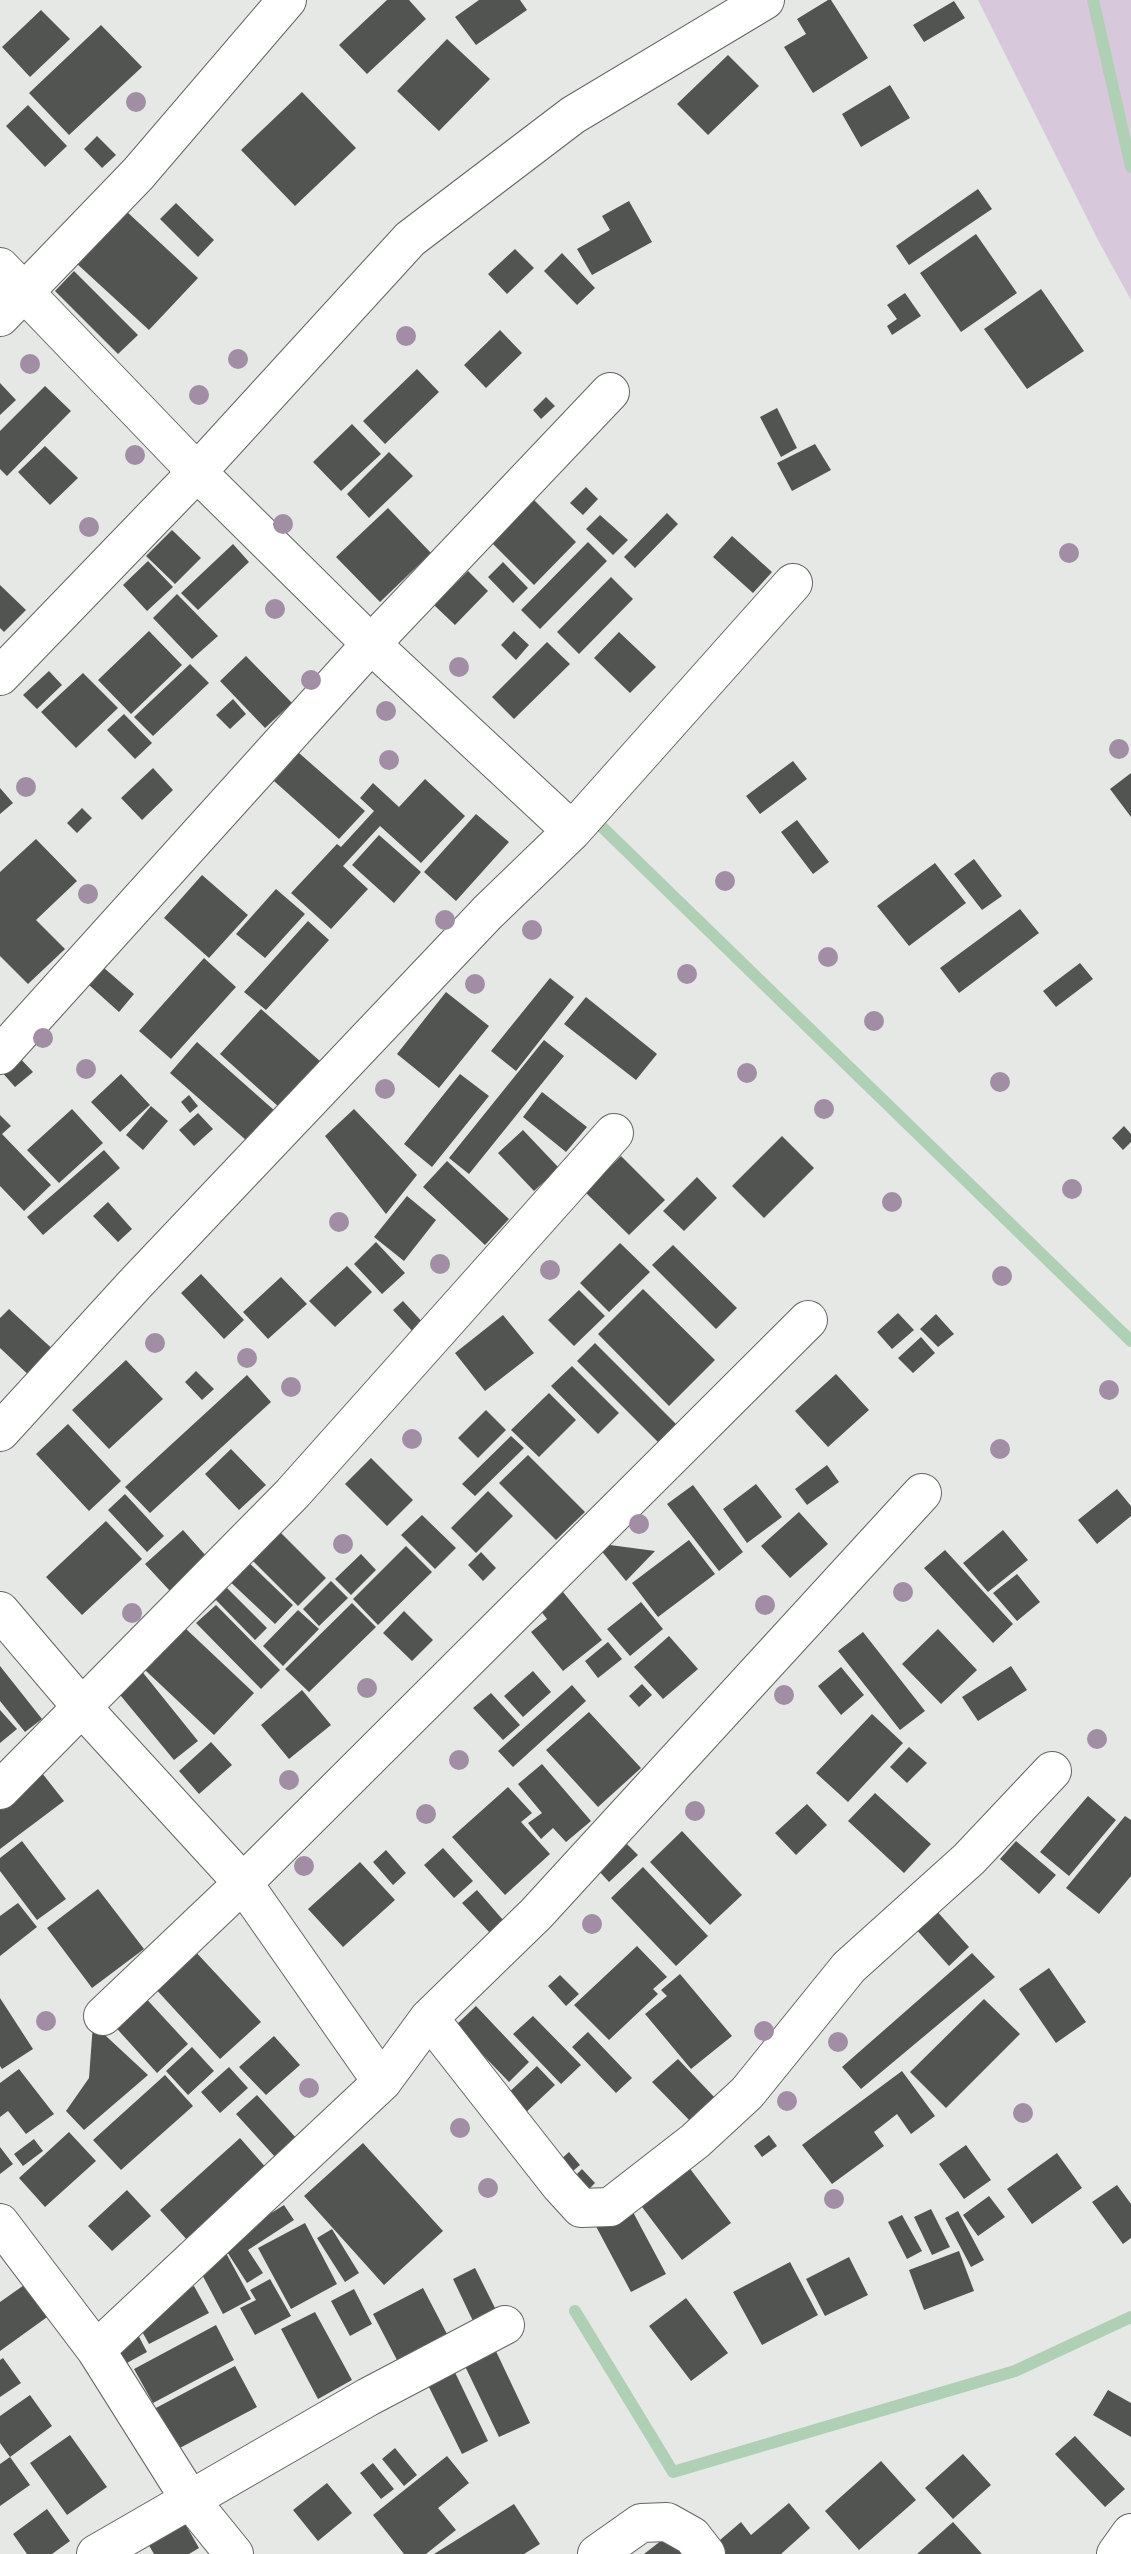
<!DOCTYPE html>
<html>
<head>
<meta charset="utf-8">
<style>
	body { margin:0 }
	canvas { display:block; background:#e5e8e5 }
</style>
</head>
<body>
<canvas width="1131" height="2554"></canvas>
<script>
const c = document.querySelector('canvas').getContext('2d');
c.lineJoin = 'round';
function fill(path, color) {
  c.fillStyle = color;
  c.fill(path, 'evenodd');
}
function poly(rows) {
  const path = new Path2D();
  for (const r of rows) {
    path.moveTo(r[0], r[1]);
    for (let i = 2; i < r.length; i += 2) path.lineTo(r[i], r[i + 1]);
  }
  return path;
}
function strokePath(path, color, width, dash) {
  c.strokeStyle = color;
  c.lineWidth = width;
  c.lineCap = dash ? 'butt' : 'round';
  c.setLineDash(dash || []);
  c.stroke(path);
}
fill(poly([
	[978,0,1131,0,1131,300,1099,242]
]), '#d8c8db');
strokePath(poly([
	[1093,0,1131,167],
	[601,826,1131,1341],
	[575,2311,673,2472,1015,2371,1131,2317]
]), '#b0d0b5', 12);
fill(poly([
	[387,0,409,0,426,19,367,74,339,45],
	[479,0,520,0,527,10,476,45,455,17],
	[828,0,831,0,868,58,813,93,784,47,806,34,797,19],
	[954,1,965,18,924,42,913,25],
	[41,10,70,39,30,77,2,47],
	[101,25,142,67,69,135,29,93],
	[447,39,490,79,439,131,397,91],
	[728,55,759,86,708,135,677,104],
	[890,85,910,118,861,147,842,114],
	[302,92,356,148,295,206,241,150],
	[28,105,67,146,45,167,6,126],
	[97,136,116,155,102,168,84,149],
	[978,189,992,209,909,265,896,246],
	[629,201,652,242,592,275,577,249,610,230,602,216],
	[176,203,214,240,198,257,160,219],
	[125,210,198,278,149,330,75,262],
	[976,234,1017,293,961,332,920,273],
	[515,249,534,268,507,294,488,274],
	[562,253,595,288,577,305,544,271],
	[74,271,138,335,118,354,55,291],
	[1041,289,1084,351,1027,389,984,329],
	[905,293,921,316,892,335,887,326,897,319,887,305],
	[500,330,522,353,486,388,464,365],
	[417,369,439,392,385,444,363,421],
	[0,383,16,400,0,415],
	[45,386,71,411,7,476,0,469,0,431],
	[546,397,555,406,541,419,533,410],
	[777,408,797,448,781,457,760,417],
	[352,424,381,454,341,491,313,462],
	[815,444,831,470,792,491,777,463],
	[45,446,78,478,50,505,18,472],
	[389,452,413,476,369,518,347,494],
	[586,487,598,499,583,515,570,503],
	[529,495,576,542,534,585,486,537],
	[388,508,431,553,380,602,336,557],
	[667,513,678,524,635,568,624,557],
	[600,515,628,540,613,555,586,529],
	[172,530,201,558,175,584,146,556],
	[732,536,772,572,753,593,713,557],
	[588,542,607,561,540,629,521,610],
	[233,544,249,562,198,610,181,593],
	[148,561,173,587,147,611,123,585],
	[503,562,528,588,513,603,488,577],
	[468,571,488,591,455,625,434,605],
	[611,577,633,599,579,654,557,632],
	[0,585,26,610,4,632,0,628],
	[177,594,218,636,192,659,153,618],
	[149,631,182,665,131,714,98,680],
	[514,631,529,645,516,660,501,645],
	[619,632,656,667,630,693,594,658],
	[547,642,570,664,514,719,492,697],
	[246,656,292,703,265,728,220,681],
	[190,664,209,683,153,736,134,717],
	[49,671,62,685,37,709,23,695],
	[83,673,118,708,76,748,41,712],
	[233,699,246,714,230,729,216,715],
	[124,714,152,743,135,759,107,730],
	[299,753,365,811,339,839,274,781],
	[793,761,807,779,760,814,746,796],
	[153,768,173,790,142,820,121,798],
	[1131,773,1131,817,1110,789],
	[425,779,465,816,421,863,380,826,343,866,368,889,331,929,291,893,337,844,341,847,374,811,360,798,373,783,399,807],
	[0,788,13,803,0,814],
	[82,808,92,818,77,833,67,823],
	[476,814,509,842,456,901,424,872],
	[797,820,829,862,813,874,781,832],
	[379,835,421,872,394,903,352,865],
	[36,839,77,881,36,920,65,949,28,984,0,956,0,872],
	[974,859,1002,896,982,910,954,874],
	[935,863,966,903,909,946,877,906],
	[202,875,248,915,209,958,164,918],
	[276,889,305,914,265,958,236,934],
	[1020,909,1039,933,959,993,940,968],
	[308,921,329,940,266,1010,244,992],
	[204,958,236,987,171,1059,139,1031],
	[1080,963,1093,979,1056,1007,1043,991],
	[104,968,134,994,119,1012,89,985],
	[550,978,574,997,516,1071,491,1051],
	[446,992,489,1026,439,1088,397,1054],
	[586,997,657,1054,636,1080,564,1024],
	[261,1009,321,1062,280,1108,220,1054],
	[544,1040,564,1056,469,1174,449,1158],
	[197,1042,275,1111,247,1141,170,1073],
	[16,1054,33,1072,15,1087,0,1070],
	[121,1074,150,1105,120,1132,91,1102],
	[460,1074,489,1096,432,1167,404,1144],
	[542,1092,587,1127,566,1152,523,1117],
	[189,1095,198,1106,190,1113,181,1102],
	[151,1106,168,1121,143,1150,126,1135],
	[72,1109,103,1143,59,1183,27,1150],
	[354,1109,417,1175,386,1214,325,1136],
	[198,1113,213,1129,194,1146,179,1130],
	[0,1115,11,1126,2,1134,51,1185,24,1211,0,1186],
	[1124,1126,1131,1134,1131,1142,1123,1150,1112,1138],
	[523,1130,559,1168,534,1191,498,1153],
	[782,1136,814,1168,764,1218,732,1186],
	[104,1150,120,1168,43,1235,27,1217],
	[621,1156,665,1200,629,1235,585,1192],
	[447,1161,509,1219,485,1245,423,1187],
	[697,1177,717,1198,684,1231,663,1211],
	[407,1196,436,1220,404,1261,374,1237],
	[108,1202,132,1229,118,1242,93,1216],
	[376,1242,405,1273,382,1294,354,1264],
	[620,1243,650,1272,609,1312,580,1283],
	[673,1245,737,1308,716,1329,652,1265],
	[347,1266,372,1292,335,1327,309,1301],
	[201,1274,244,1320,224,1339,181,1293],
	[281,1277,307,1304,268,1339,243,1312],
	[643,1289,715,1360,669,1406,598,1334],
	[579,1290,605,1316,574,1346,548,1320],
	[403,1301,425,1325,415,1334,393,1310],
	[9,1309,58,1354,34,1380,0,1348,0,1318],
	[898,1313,914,1330,892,1349,877,1332],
	[936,1314,954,1334,938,1347,920,1329],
	[503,1315,534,1353,485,1391,455,1353],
	[921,1337,935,1353,913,1373,898,1358],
	[595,1343,682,1430,664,1448,577,1361],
	[126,1360,163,1399,109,1449,72,1410],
	[572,1366,619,1413,598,1434,551,1386],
	[196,1371,214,1389,202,1400,185,1382],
	[836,1374,869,1410,828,1447,795,1411],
	[247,1375,271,1402,150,1513,125,1487],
	[549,1393,576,1420,539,1457,511,1430],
	[486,1410,506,1430,478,1458,458,1438],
	[68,1424,121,1481,89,1511,36,1454],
	[511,1436,524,1448,475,1496,462,1484],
	[231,1449,266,1485,239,1510,205,1474],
	[528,1455,585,1512,556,1540,499,1483],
	[371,1458,413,1500,387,1526,345,1484],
	[827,1465,839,1482,807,1505,795,1489],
	[756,1484,782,1517,747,1543,723,1509],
	[693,1485,743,1552,719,1571,667,1504],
	[1117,1489,1131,1506,1131,1516,1097,1544,1078,1520],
	[488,1491,513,1516,476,1553,451,1528],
	[125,1494,164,1536,147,1552,108,1510],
	[799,1512,828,1544,790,1578,761,1546],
	[422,1515,456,1548,435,1569,401,1535],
	[106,1521,142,1559,82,1615,46,1577],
	[273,1525,326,1578,298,1606,245,1553],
	[183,1530,207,1557,170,1591,145,1564],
	[1003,1530,1028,1560,988,1592,963,1563],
	[689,1540,715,1574,658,1617,632,1583],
	[595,1543,655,1551,626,1581],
	[406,1546,432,1572,378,1625,353,1599],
	[945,1550,1013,1624,993,1643,924,1568],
	[481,1552,496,1568,483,1581,468,1565],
	[361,1554,376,1570,351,1595,335,1579],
	[243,1557,293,1605,275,1624,224,1576],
	[1017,1574,1040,1602,1017,1621,993,1593],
	[220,1581,267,1628,255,1640,216,1600,203,1612,196,1605],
	[331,1581,348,1598,319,1626,303,1609],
	[563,1592,602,1640,563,1671,531,1632,547,1619,540,1610],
	[641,1602,663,1629,630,1656,607,1629],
	[352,1603,376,1627,309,1692,285,1669],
	[216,1605,280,1670,261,1689,196,1623],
	[298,1610,319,1629,283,1666,263,1646],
	[404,1611,433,1640,412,1661,383,1633],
	[184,1627,254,1693,214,1735,144,1669],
	[938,1629,977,1670,941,1704,902,1664],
	[863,1632,925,1711,900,1730,838,1651],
	[669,1636,698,1669,663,1699,634,1667],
	[608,1642,622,1659,598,1678,585,1661],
	[0,1666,42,1719,25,1732,0,1701],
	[1011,1666,1027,1690,978,1721,962,1697],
	[841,1667,864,1695,841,1715,818,1686],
	[140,1669,198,1741,174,1760,116,1690],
	[533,1671,551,1692,523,1717,504,1696],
	[642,1684,652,1695,639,1707,629,1696],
	[572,1685,586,1701,513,1767,498,1751],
	[302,1690,331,1725,289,1759,261,1725],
	[491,1693,520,1725,503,1740,473,1708],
	[0,1710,17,1729,0,1743],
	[589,1712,641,1768,598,1807,546,1750],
	[872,1714,903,1743,848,1802,816,1773],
	[211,1742,232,1765,199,1794,179,1771],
	[909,1747,927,1763,907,1783,890,1767],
	[542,1764,591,1821,566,1842,553,1828,541,1839,528,1823,542,1813,518,1784],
	[42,1773,64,1801,0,1849,0,1805],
	[508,1787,532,1813,521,1822,550,1854,505,1895,452,1837],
	[875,1793,931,1844,904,1873,848,1821],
	[1088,1796,1116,1820,1069,1876,1040,1852],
	[807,1804,827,1825,796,1855,775,1833],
	[1125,1816,1131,1820,1131,1876,1099,1914,1066,1888],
	[682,1831,742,1895,710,1925,650,1862],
	[22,1841,66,1899,37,1920,0,1871,0,1858],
	[1016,1841,1056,1875,1039,1894,1000,1859],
	[626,1843,638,1855,609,1882,598,1870],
	[443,1848,473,1881,454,1898,424,1865],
	[386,1850,406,1873,393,1885,373,1862],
	[360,1862,395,1900,343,1947,308,1909],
	[643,1867,708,1936,676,1966,611,1898],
	[98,1889,144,1949,92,1988,47,1928],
	[477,1890,503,1920,490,1933,462,1903],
	[18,1903,37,1927,0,1956,0,1916],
	[935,1909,969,1947,949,1966,914,1927],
	[637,1946,667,1977,653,1989,658,1994,609,2040,574,2005],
	[193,1949,261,2022,220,2059,153,1986],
	[972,1953,995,1977,861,2089,842,2067],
	[1049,1968,1086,2022,1056,2043,1019,1989],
	[680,1974,732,2036,691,2069,645,2014,667,1996,661,1990],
	[560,1975,579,1994,566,2006,548,1986],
	[141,1993,188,2044,157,2073,110,2021],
	[0,1998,33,2049,2,2069,0,2066],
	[984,1999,1020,2034,946,2108,910,2072],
	[476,2006,529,2062,509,2082,455,2026],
	[533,2016,581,2065,561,2084,513,2034],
	[93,2024,148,2075,84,2130,66,2111,89,2078],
	[588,2032,632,2078,616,2093,572,2047],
	[274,2036,300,2065,266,2095,239,2067],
	[192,2047,214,2071,188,2095,166,2071],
	[678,2059,717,2100,693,2124,652,2082],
	[537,2066,555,2085,522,2116,504,2097],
	[229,2067,248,2088,220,2113,201,2092],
	[19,2069,54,2114,26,2134,8,2111,0,2117,0,2083],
	[902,2071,935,2116,911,2134,897,2114,874,2132,884,2146,832,2184,802,2145],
	[165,2075,193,2106,121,2170,93,2140],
	[257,2095,297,2139,276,2158,236,2114],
	[69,2132,96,2161,45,2207,19,2178],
	[769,2135,777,2146,762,2157,754,2146],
	[240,2138,268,2170,189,2242,160,2210],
	[34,2139,43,2151,23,2166,14,2154],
	[363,2143,443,2231,384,2285,304,2196],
	[966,2145,991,2180,964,2199,939,2164],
	[0,2147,13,2164,0,2174],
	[569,2152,580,2165,568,2175,557,2163],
	[1057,2153,1082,2188,1032,2224,1007,2189],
	[688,2166,731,2223,682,2260,639,2203],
	[582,2169,595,2183,584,2194,571,2180],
	[1117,2185,1131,2204,1131,2238,1123,2244,1092,2202],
	[127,2190,151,2216,112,2251,88,2226],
	[989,2196,1005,2217,978,2236,963,2215],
	[626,2199,666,2274,631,2292,591,2217],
	[284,2205,294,2220,248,2250,263,2273,247,2283,222,2244],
	[931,2209,950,2247,932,2255,914,2217],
	[958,2211,984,2260,971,2267,945,2218],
	[902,2215,922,2251,907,2259,888,2222],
	[305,2223,337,2284,291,2309,258,2248],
	[332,2229,359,2273,345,2282,317,2238],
	[959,2251,974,2291,924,2310,909,2270],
	[226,2253,251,2299,223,2314,198,2267],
	[849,2257,868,2295,825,2316,806,2279],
	[790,2262,818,2315,762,2345,733,2292],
	[475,2268,496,2310,473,2321,453,2279],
	[270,2279,291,2316,255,2335,240,2308,256,2300,250,2290],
	[27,2283,50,2315,0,2351,0,2302],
	[194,2286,209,2313,149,2344,134,2317],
	[423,2288,447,2334,397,2360,373,2314],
	[354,2289,372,2324,350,2336,331,2301],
	[686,2298,728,2353,691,2381,649,2326],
	[315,2312,352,2380,318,2399,281,2329],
	[216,2325,234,2360,153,2403,134,2369],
	[136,2331,147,2352,125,2364,114,2342],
	[494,2347,530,2423,499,2437,463,2362],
	[3,2358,21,2383,0,2397,0,2360],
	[450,2362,488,2441,462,2454,423,2375],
	[235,2366,257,2407,176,2450,154,2409],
	[1108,2390,1131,2403,1131,2437,1093,2415],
	[30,2395,52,2426,10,2457,0,2443,0,2416],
	[70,2435,107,2487,67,2515,30,2463],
	[1075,2436,1125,2489,1105,2507,1055,2454],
	[395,2448,417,2475,404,2486,382,2459],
	[963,2454,991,2485,953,2519,925,2488],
	[447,2456,469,2483,438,2508,456,2530,426,2554,404,2554,373,2515],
	[10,2457,30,2485,0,2506,0,2464],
	[881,2461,916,2500,859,2550,825,2511],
	[373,2463,394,2489,381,2499,360,2473],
	[327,2483,352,2513,318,2541,293,2510],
	[789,2503,810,2528,781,2554,721,2554,713,2546,741,2522,751,2535],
	[514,2504,540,2544,524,2554,434,2554],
	[47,2509,70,2541,52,2554,27,2554,13,2534],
	[183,2520,199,2548,189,2554,154,2554,147,2542],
	[953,2522,982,2554,917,2554],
	[671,2533,688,2554,644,2554]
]), '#525452');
const minor = poly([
	[0,267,197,472,371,644,572,831],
	[0,317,138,174,287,0],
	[0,676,197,472,410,239,573,115,765,0],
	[0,1055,371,644,610,392],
	[0,1432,135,1284,488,912,572,831,793,583],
	[0,1611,80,1705,243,1883,382,2082],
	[0,1790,292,1494,614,1133],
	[103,2016,243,1883,808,1320],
	[429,2018,560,2185,581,2208,610,2207,695,2141,747,2093,849,1967,969,1859,1052,1771],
	[0,2223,96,2350,191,2501,234,2554],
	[96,2350,382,2082,429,2018,536,1914,922,1493],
	[96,2554,368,2397,505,2325],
	[597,2554,641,2523,667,2522,692,2536,706,2554],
	[1116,2554,1131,2533]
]);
strokePath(minor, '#626562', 40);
strokePath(minor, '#fff', 38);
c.fillStyle = '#a18ea4';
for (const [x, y] of [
	[136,102],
	[406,336],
	[238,359],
	[30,364],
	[199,395],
	[135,455],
	[283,524],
	[89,527],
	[1069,553],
	[275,609],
	[459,667],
	[311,680],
	[386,711],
	[1119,749],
	[389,760],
	[26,787],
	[725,881],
	[88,894],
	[445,920],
	[532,930],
	[828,957],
	[687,974],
	[475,984],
	[874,1021],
	[43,1038],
	[86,1069],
	[747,1073],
	[1000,1082],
	[385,1089],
	[824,1109],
	[1072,1189],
	[892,1202],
	[339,1222],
	[440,1264],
	[550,1270],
	[1002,1276],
	[155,1343],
	[247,1358],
	[291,1387],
	[1109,1390],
	[412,1439],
	[1000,1449],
	[639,1524],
	[343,1544],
	[903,1592],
	[765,1605],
	[132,1613],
	[367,1688],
	[784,1695],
	[1097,1739],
	[459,1760],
	[289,1780],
	[695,1811],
	[426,1814],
	[304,1866],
	[592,1924],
	[46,2021],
	[764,2031],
	[838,2042],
	[309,2088],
	[787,2101],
	[1023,2113],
	[460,2128],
	[488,2188],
	[834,2199]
]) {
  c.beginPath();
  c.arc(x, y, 10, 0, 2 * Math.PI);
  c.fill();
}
</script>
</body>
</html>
